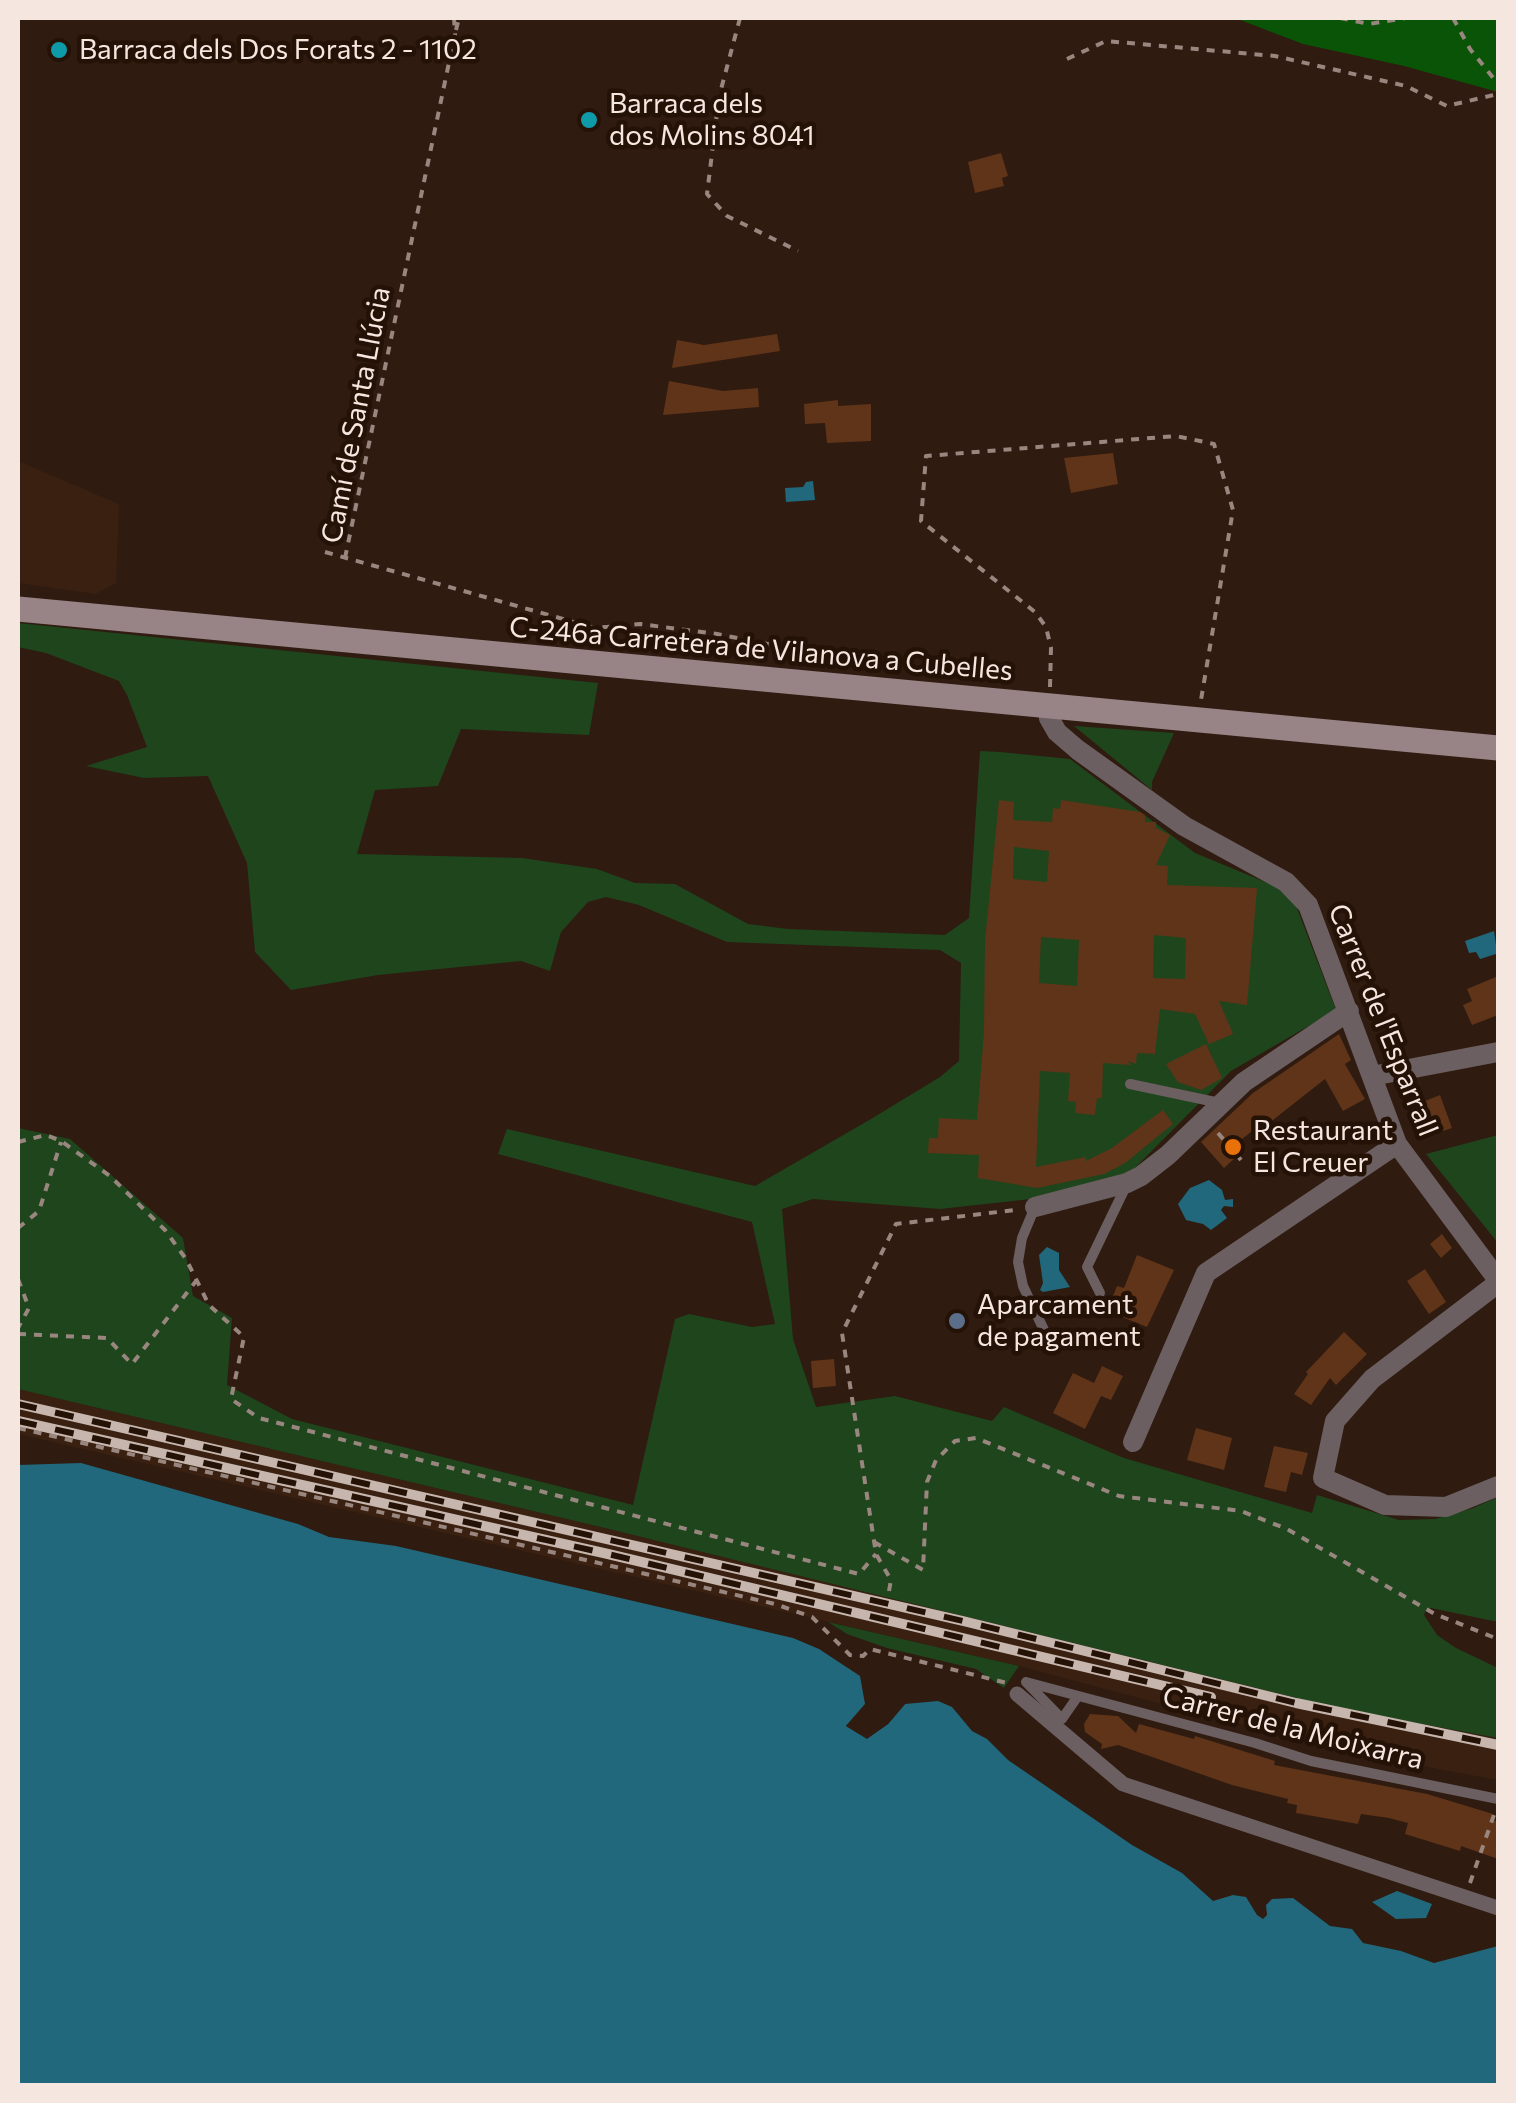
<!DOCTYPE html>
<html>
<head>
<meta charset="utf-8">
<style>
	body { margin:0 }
	#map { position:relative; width:1516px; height:2103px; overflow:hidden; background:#2f1b10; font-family:Commissioner,sans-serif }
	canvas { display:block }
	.frame { position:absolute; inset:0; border:20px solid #f5e6df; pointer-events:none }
</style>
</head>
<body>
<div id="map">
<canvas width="1516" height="2103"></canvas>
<div class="frame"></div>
</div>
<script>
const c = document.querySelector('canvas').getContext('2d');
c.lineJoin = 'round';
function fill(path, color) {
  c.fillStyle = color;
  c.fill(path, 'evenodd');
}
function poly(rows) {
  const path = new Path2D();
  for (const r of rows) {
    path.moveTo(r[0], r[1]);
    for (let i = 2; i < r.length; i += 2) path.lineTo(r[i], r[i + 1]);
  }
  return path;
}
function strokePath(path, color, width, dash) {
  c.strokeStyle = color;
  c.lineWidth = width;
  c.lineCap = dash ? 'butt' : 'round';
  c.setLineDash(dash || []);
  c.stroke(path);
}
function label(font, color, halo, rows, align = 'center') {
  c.font = font + ' Commissioner,sans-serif';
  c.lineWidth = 9;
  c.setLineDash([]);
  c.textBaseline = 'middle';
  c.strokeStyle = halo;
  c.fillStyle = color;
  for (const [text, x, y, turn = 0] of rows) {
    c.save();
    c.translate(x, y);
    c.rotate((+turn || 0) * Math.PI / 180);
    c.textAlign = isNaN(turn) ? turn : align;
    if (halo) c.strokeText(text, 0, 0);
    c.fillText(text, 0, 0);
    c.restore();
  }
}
fill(poly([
	[18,461,119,504,116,583,96,594,18,583],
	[18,1389,609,1529,1346,1710,1498,1738,1498,1780,1438,1769,1222,1720,1019,1666,18,1434]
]), '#3a2010');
fill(poly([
	[18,623,598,683,589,735,461,729,438,786,375,790,357,854,522,858,597,869,635,883,675,884,748,924,788,929,945,935,969,918,980,751,1000,752,1070,759,1195,853,1282,889,1295,903,1336,1010,1231,1071,1127,1176,1040,1198,940,1209,813,1199,782,1209,793,1339,816,1407,895,1396,992,1421,1004,1407,1124,1458,1312,1513,1317,1495,1399,1520,1435,1519,1473,1508,1498,1497,1498,1622,1431,1608,1426,1610,1424,1615,1437,1635,1456,1648,1498,1668,1498,1738,1346,1710,609,1529,18,1389,18,1128,70,1139,183,1238,193,1296,232,1318,227,1385,292,1419,633,1505,675,1319,689,1314,752,1327,775,1324,752,1222,498,1154,507,1129,755,1186,871,1119,940,1077,959,1061,961,963,940,950,727,942,639,905,606,897,588,902,561,932,550,971,521,961,378,975,291,990,255,952,247,863,208,776,144,778,86,766,147,747,127,695,119,681,46,653,18,647],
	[1074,726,1174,733,1152,782,1152,790],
	[1498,1135,1498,1243,1426,1154],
	[828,1622,1019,1666,1004,1688,976,1669,887,1648,847,1634]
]), '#1f451d');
fill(poly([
	[1235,18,1498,18,1498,92,1404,66,1303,44]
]), '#0a5407');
fill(poly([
	[813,481,815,500,786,502,785,488,803,487,806,482],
	[1494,931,1498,959,1496,954,1480,959,1476,952,1469,953,1465,941],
	[1209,1180,1222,1190,1225,1200,1233,1199,1233,1207,1224,1206,1221,1210,1227,1218,1211,1230,1203,1224,1186,1220,1178,1204,1190,1188],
	[1047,1247,1059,1253,1059,1270,1070,1287,1043,1292,1040,1290,1043,1283,1039,1255],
	[81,1463,298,1524,329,1537,396,1546,793,1638,819,1649,860,1676,865,1704,846,1726,867,1738,888,1724,905,1704,938,1701,952,1707,972,1731,987,1739,1008,1760,1132,1845,1182,1873,1213,1901,1233,1895,1246,1897,1257,1915,1263,1919,1267,1915,1266,1905,1272,1899,1293,1898,1330,1926,1352,1929,1363,1943,1401,1951,1434,1963,1498,1946,1498,2085,18,2086,18,1465],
	[1397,1891,1432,1904,1426,1918,1396,1919,1372,1902]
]), '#21687c');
fill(poly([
	[869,1700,869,1706,853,1725,867,1733,885,1720,901,1700,905,1704,888,1724,867,1739,846,1726]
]), '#2f1b10');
fill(poly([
	[1001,153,1008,176,1002,178,1004,186,975,193,968,162],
	[777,334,780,351,672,368,677,340,704,345],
	[669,381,723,391,758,388,759,407,663,415],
	[838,400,838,406,871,404,871,441,827,443,825,423,805,424,804,404],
	[1113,453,1118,484,1071,493,1064,458],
	[999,800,1014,802,1013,820,1052,822,1053,808,1060,809,1061,800,1140,812,1145,815,1145,822,1156,822,1156,828,1170,835,1156,865,1168,866,1167,885,1257,888,1247,1005,1219,1001,1233,1034,1209,1044,1195,1014,1160,1009,1155,1054,1137,1053,1136,1064,1128,1061,1131,1065,1103,1063,1102,1098,1097,1098,1095,1115,1075,1113,1076,1102,1068,1101,1070,1073,1040,1071,1036,1167,1086,1157,1086,1161,1112,1148,1163,1110,1173,1124,1125,1163,1104,1174,1037,1188,978,1178,979,1155,928,1153,929,1138,938,1138,939,1118,977,1120,984,1032,985,941],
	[1014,847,1049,851,1047,882,1013,879],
	[1154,935,1186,938,1185,979,1153,978],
	[1041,937,1079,940,1077,986,1039,983],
	[1498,976,1498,1015,1472,1025,1463,1005,1472,1001,1467,989],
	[1339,1034,1351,1060,1345,1064,1365,1099,1343,1111,1325,1079,1259,1131,1256,1128,1228,1150,1235,1158,1224,1168,1201,1142,1253,1093],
	[1206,1044,1222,1078,1201,1090,1178,1082,1166,1064],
	[1440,1095,1452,1128,1437,1133,1425,1101],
	[1442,1234,1452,1248,1441,1258,1430,1244],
	[1137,1255,1174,1270,1147,1327,1107,1311,1117,1286,1124,1288],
	[1425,1269,1446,1302,1429,1314,1407,1281],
	[1344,1332,1367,1354,1336,1385,1330,1378,1311,1405,1294,1394,1308,1374,1306,1372],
	[834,1359,836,1386,813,1388,811,1361],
	[1102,1366,1123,1376,1111,1400,1101,1396,1085,1429,1053,1413,1073,1373,1094,1383],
	[1196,1428,1232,1438,1224,1470,1187,1460],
	[1274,1446,1308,1453,1302,1475,1291,1472,1286,1492,1264,1487],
	[1090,1714,1118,1716,1136,1733,1139,1724,1194,1739,1195,1736,1275,1761,1274,1765,1427,1794,1493,1814,1491,1819,1498,1822,1498,1859,1461,1846,1460,1851,1405,1834,1408,1823,1389,1818,1361,1814,1358,1824,1296,1813,1297,1805,1287,1803,1288,1799,1232,1785,1118,1745,1101,1749,1102,1744,1085,1732,1084,1724]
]), '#603418');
strokePath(poly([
	[740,18,719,97,707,194,727,216,798,251],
	[1340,18,1369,24,1406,18],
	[1453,18,1470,49,1498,84],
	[456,30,459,18],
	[1067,59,1106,41,1275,56,1406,86,1447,106,1498,94],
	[325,552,595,628,640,624,717,634,788,648,811,656,814,660],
	[345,558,455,34,454,18],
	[1050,687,1051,648,1046,627,1035,612,921,521,926,456,1176,436,1214,444,1233,510,1201,700],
	[1218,1133,1241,1160],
	[18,1142,46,1135,61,1141,110,1176,165,1230,186,1259,209,1305,244,1337,231,1399,259,1418,859,1574,876,1554],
	[18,1228,39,1211,61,1142],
	[18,1279,29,1308,18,1328],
	[18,1334,107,1338,132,1364,196,1281],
	[18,1428,775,1604,812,1617,850,1655,863,1656,870,1649,1007,1683],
	[874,1542,923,1570,927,1482,936,1460,955,1441,976,1438,1119,1496,1241,1511,1287,1529,1435,1614,1498,1639],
	[889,1591,891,1580,876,1554,842,1333,896,1224,1015,1210],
	[1470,1883,1495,1812]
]), '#99877f', 4, [8, 8]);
strokePath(poly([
	[1130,1084,1220,1103],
	[1035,1207,1022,1238,1018,1262,1023,1286,1044,1330],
	[1100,1293,1087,1267,1127,1184],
	[1026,1682,1255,1743,1311,1761,1498,1799],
	[1026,1682,1062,1719,1078,1696]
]), '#6c5f61', 10);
strokePath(poly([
	[1017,1694,1123,1784,1498,1908]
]), '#6c5f61', 15);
strokePath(poly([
	[1047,706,1049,718,1057,732,1078,750,1184,826,1286,882,1308,905,1397,1144,1498,1280],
	[1372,1076,1498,1052],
	[1035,1207,1127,1183,1141,1176,1168,1155,1244,1082,1349,1011],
	[1498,1283,1372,1379,1335,1421,1323,1478,1385,1505,1446,1507,1498,1486],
	[1133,1442,1206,1273,1397,1144]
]), '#6c5f61', 20);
strokePath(poly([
	[18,609,1498,748]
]), '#988386', 25);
const rail = poly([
	[18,1404,963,1621,1296,1703,1498,1745],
	[18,1421,608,1554,1211,1697]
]);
strokePath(rail, '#c6b6ae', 10);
strokePath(rail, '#251207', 6, [19]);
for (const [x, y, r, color] of [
	[59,50,10,"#0f9aa8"],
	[589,120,10,"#0f9aa8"],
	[1233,1147,10,"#e8710a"],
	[957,1321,10,"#5c6f8a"]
]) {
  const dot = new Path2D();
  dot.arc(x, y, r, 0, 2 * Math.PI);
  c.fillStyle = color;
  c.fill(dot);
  strokePath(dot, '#251207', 4);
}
label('28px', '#f5e6df', '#251207', [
	["Barraca dels Dos Forats 2 - 1102",79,50],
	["Barraca dels",609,104],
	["dos Molins 8041",609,136],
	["Restaurant",1253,1131],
	["El Creuer",1253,1163],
	["Aparcament",977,1305],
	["de pagament",977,1337]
], 'left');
label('28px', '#f5e6df', '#251207', [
	["Camí de Santa Llúcia",356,415,-79],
	["C-246a Carretera de Vilanova a Cubelles",761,649,5],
	["Carrer de l'Esparrall",1383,1020,68],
	["Carrer de la Moixarra",1293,1728,14]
]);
</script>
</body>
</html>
